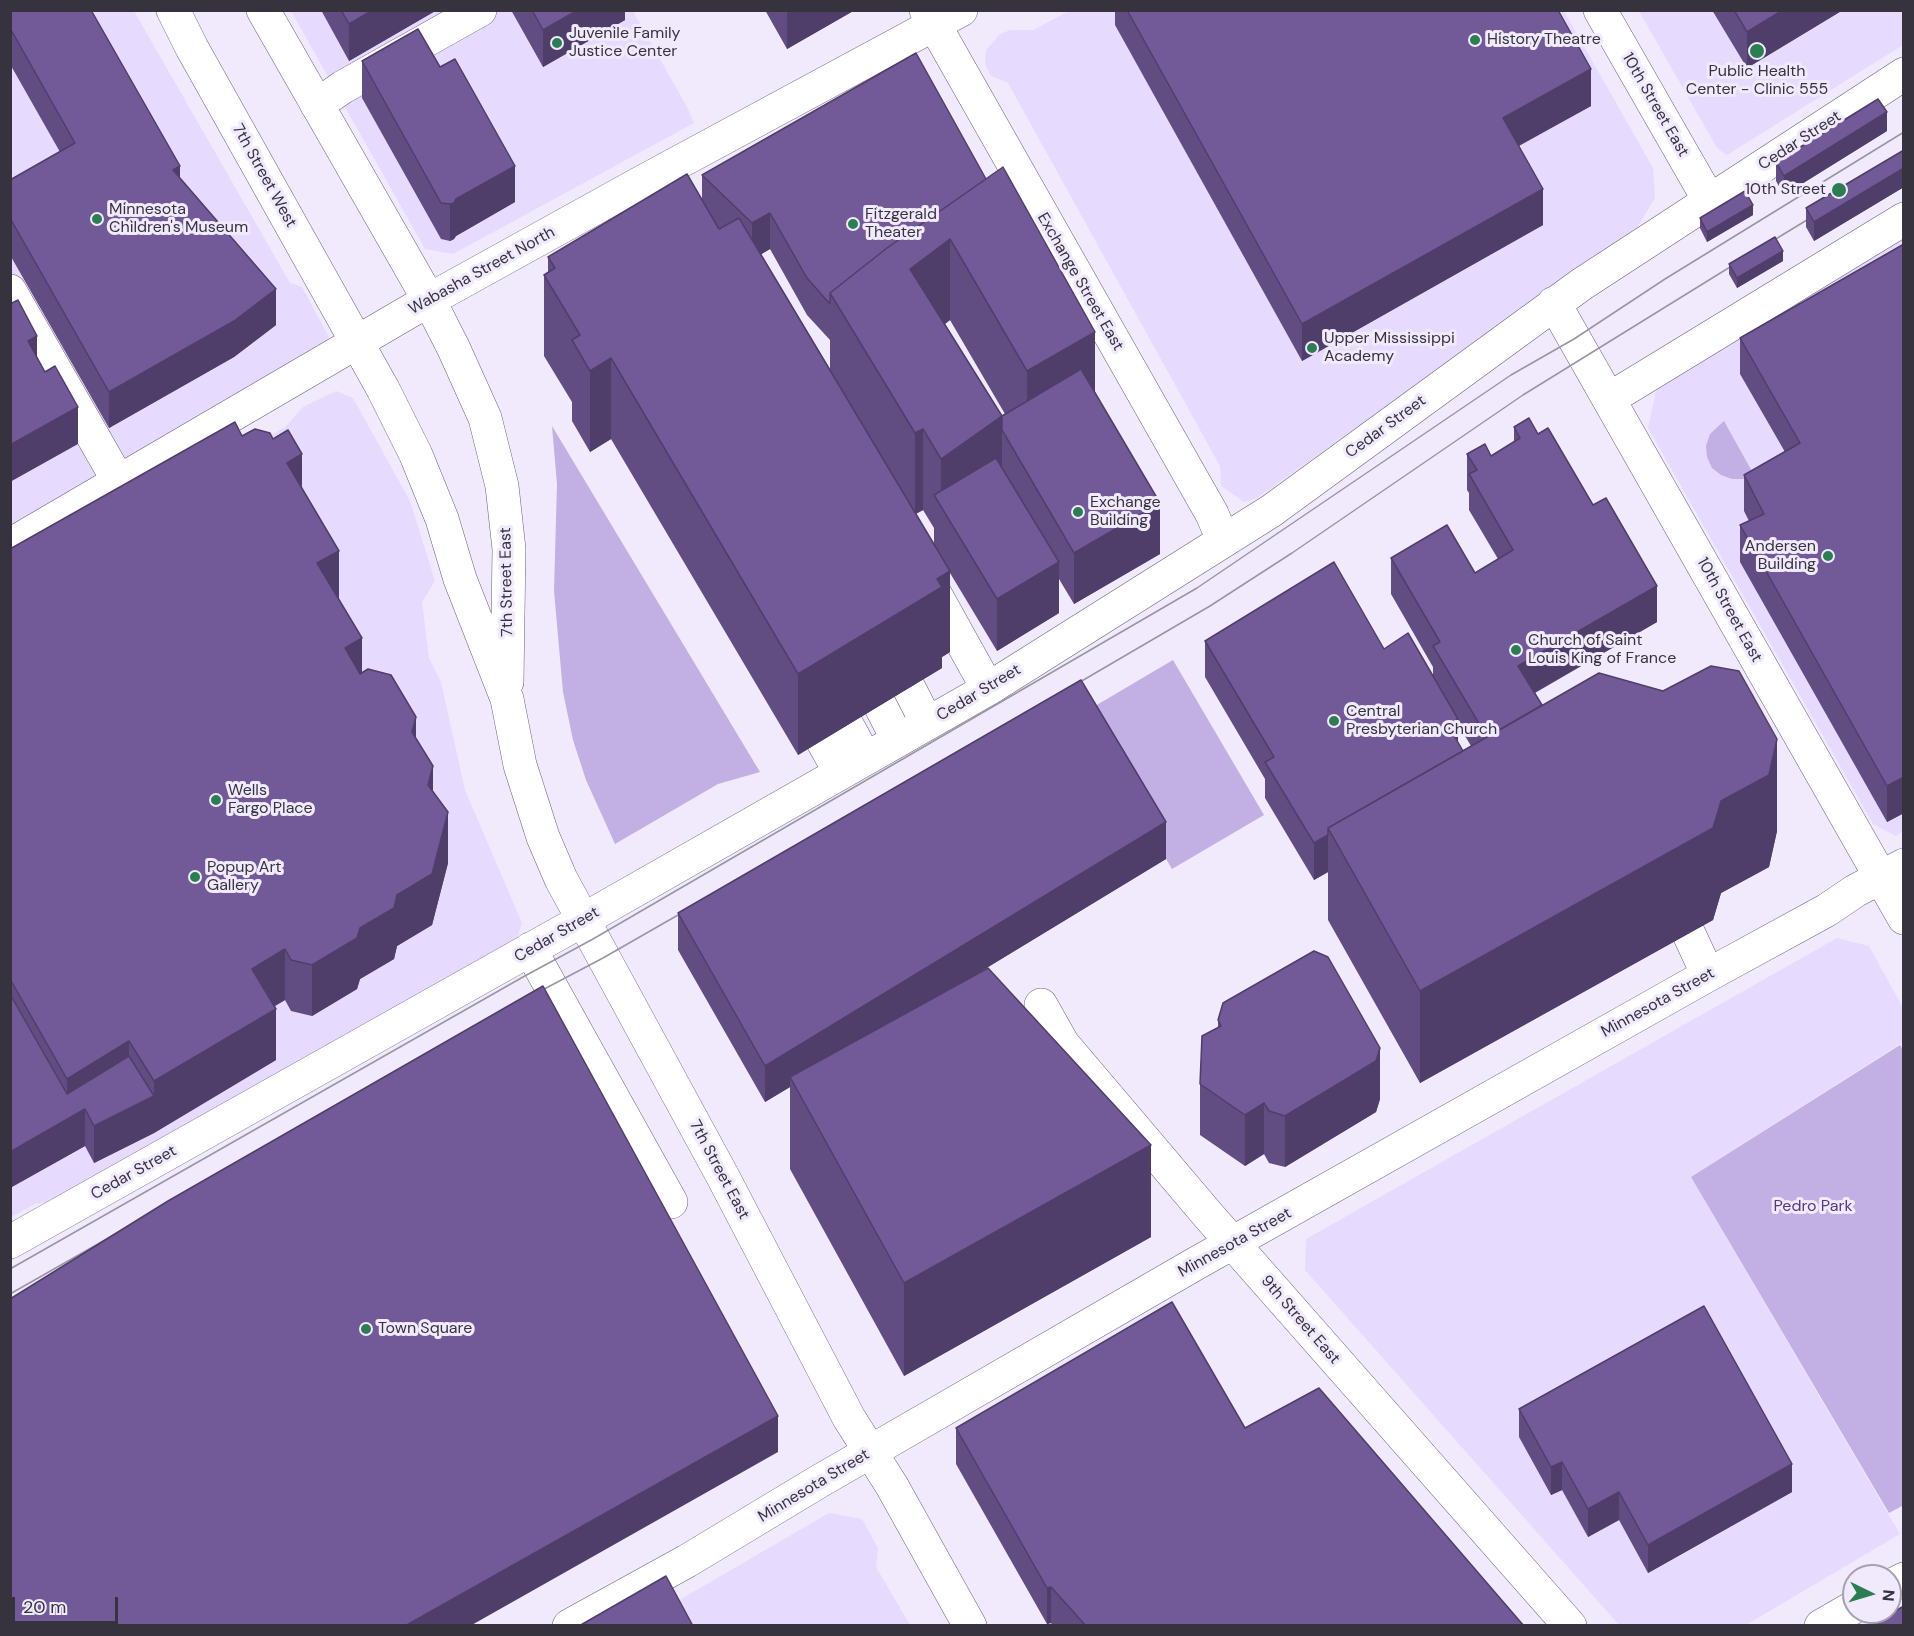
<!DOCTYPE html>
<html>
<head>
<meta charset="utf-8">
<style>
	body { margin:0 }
	#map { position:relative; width:1914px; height:1636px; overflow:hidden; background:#f0eafc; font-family:"DM Sans",sans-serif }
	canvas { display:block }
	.frame { position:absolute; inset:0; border:12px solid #37333e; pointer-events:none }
	.north { position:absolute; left:1842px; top:1564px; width:60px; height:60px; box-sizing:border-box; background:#f0eafc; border:2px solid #a6a1b0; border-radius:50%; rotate:95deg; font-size:16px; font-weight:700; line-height:24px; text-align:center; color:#37333e }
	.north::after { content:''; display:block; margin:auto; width:21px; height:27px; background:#2b7e51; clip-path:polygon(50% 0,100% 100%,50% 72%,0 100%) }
	.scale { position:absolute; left:12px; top:1597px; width:106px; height:27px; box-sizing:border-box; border:3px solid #37333e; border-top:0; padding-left:8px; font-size:18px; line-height:21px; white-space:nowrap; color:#37333e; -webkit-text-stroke:4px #f0eafc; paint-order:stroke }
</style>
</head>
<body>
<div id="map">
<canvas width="1914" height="1636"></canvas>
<div class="frame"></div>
<div class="north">N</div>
<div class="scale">20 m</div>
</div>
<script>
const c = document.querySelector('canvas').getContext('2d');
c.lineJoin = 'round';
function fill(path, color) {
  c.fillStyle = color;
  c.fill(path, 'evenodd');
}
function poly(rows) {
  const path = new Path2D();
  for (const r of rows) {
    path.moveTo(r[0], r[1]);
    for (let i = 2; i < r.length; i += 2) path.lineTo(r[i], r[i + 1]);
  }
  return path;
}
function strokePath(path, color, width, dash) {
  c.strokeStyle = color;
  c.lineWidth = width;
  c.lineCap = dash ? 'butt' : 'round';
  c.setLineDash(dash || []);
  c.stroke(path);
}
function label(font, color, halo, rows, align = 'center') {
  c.font = font + ' "DM Sans",sans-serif';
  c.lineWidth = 6;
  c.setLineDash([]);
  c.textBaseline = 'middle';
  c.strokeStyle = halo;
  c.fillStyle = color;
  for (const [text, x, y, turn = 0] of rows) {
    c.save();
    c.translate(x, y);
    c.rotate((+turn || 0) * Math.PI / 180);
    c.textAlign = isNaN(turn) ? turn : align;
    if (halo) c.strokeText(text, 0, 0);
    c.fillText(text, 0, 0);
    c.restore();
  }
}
fill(poly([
	[11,11,134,11,290,283,302,287,329,337,322,351,11,526],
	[291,11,633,11,687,107,694,123,453,254,425,249],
	[1069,11,1564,11,1653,168,1655,198,1636,229,1257,498,1244,502,1221,486,1220,466,1008,83,991,76,985,64,986,50,1000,34,1010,30,1033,30],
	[1639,11,1903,11,1903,45,1727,155,1717,148],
	[1903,237,1903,831,1896,836,1873,824,1648,428,1657,387],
	[336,391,353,398,410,501,435,581,422,602,429,658,441,682,465,790,522,923,517,938,78,1196,35,1204,11,1217,11,580,285,427,303,407],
	[1837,938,1869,946,1903,1008,1903,1042,1691,1177,1900,1534,1746,1625,1619,1625,1305,1270,1306,1239],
	[829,1513,862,1519,878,1548,876,1567,910,1625,664,1625,657,1613]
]), '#e7daff');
fill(poly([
	[1724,421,1754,475,1744,479,1732,479,1721,475,1712,468,1707,457,1706,446,1710,434],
	[552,426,760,772,718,784,615,844,586,780,573,740,563,692,554,591,557,484],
	[1173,660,1264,815,1172,869,1089,729,1095,706],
	[1900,1045,1904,1051,1904,1505,1889,1513,1691,1177]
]), '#c2afe3');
const minor = poly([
	[926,10,1212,514,1223,540],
	[1600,10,1709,200],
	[317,105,343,87,480,10],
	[10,291,119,482],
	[1554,303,1904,918],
	[1609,399,1904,219],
	[928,581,988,689],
	[909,688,927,723],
	[880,705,898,740],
	[847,725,865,758],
	[822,740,840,772],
	[1689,934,1708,975],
	[530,949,671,1202],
	[1041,1005,1063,1044,1208,1215,1570,1626],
	[10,1242,583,920,988,689,1271,511,1582,284,1904,74],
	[1890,1586,1904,1579],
	[569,1626,687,1561,818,1482,1195,1264,1708,975,1827,910,1855,891,1904,865],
	[1821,1626,1854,1607]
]);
const major = poly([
	[173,10,192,48,383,389,416,455,442,519,460,579,507,699,520,765,543,837,561,879,722,1175,849,1418,892,1486,970,1626],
	[263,10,429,300,453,347,485,418,502,486,509,549,507,682],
	[10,545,429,300,644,181,961,10]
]);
strokePath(minor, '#6a607a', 34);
strokePath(major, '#6a607a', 34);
strokePath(minor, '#fff', 33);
strokePath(major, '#fff', 33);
strokePath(poly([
	[1761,248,1820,212],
	[1068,689,1210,606,1292,553,1523,395,1743,259],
	[531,996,603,958,692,907],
	[10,1269,523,977,593,939,1197,588,1511,375,1574,339,1665,279,1904,132],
	[10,1294,133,1224]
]), '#9994a3', 1.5);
fill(poly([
	[10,10,180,179,276,325,234,357,109,428,10,255,10,180,60,152,10,64],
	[321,10,437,10,349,61],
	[511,10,625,10,625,20,543,67],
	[765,10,855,10,787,49],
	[1115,10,1558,10,1591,106,1519,146,1543,225,1302,361,1115,25],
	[1712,10,1843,10,1747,68],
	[916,53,1095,392,1160,554,1074,604,1059,579,1059,613,997,651,950,573,950,652,942,657,942,668,798,755,611,439,590,452,572,421,572,402,544,356,544,275,548,272,548,257,702,200,702,175],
	[770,249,807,315,830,340,830,369,761,254],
	[950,320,1005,414,1002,416,945,324],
	[923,510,934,528,934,545,916,514],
	[362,61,515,202,456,236,454,239,450,241,441,239,362,98],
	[1887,131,1784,195,1776,181,1776,162],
	[1904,150,1904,187,1814,241,1806,227,1806,208],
	[1753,215,1707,242,1700,228,1700,218],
	[1904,244,1904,813,1887,822,1740,562,1740,525,1749,521,1744,511,1744,475,1785,452,1740,374,1740,338],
	[1783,261,1737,288,1729,274,1729,264],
	[1514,427,1538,434,1657,622,1535,693,1542,705,1777,831,1769,867,1721,893,1713,920,1420,1083,1328,920,1328,872,1314,880,1265,798,1265,779,1205,677,1205,641,1384,649,1433,676,1433,667,1391,594,1391,558,1475,573,1498,559,1469,510,1469,493,1467,490,1467,454,1491,456,1514,442],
	[1458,724,1471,746,1463,751,1458,742],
	[242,436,302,489,339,600,362,673,416,739,433,792,448,863,432,925,397,946,394,959,360,979,357,989,312,1016,291,1011,285,1000,274,1006,276,1060,154,1133,94,1163,85,1146,10,1188,10,549],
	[1166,859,973,976,1151,1237,904,1376,790,1169,790,1087,765,1102,678,950,678,913],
	[1218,1020,1380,1099,1376,1112,1285,1167,1269,1163,1264,1154,1245,1166,1200,1135,1200,1084,1218,1027],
	[1519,1409,1792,1492,1648,1573,1619,1520,1588,1537,1562,1490,1551,1495,1519,1437],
	[956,1428,1245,1428,1524,1626,1053,1626,1051,1623,1047,1624,956,1464]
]), '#624d82');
fill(poly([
	[373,10,437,10,349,61,349,24],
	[578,10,625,10,625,20,543,67,543,30],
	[787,10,855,10,787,49],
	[1783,10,1843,10,1747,68,1747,32],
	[1591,69,1591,106,1503,154,1503,118],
	[1887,112,1887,131,1784,195,1784,176],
	[180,166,180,203,173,170],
	[515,166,515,202,456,236,454,239,450,241,450,204,456,199],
	[1904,168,1904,187,1814,241,1814,222],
	[1543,189,1543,225,1302,361,1302,324],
	[1753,205,1753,215,1707,242,1707,232],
	[770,213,770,249,752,260,752,223],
	[950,239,950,320,910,350,910,269],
	[1783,251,1783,261,1737,288,1737,278],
	[276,289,276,325,234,357,109,428,109,392],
	[1095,332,1095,413,1027,452,1027,371],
	[37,336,37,372,28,341],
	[611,358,611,439,590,452,590,371],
	[78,407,78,444,10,482,10,445],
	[1002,416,1002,497,941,507,941,459],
	[923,429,923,510,915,514,915,433],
	[302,454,302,506,287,463],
	[1160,503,1160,554,1074,604,1074,553],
	[339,551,339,602,317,563],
	[1059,562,1059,613,997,651,997,599],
	[950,571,950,652,942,657,942,668,798,755,798,674,937,579],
	[1657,586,1657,622,1518,702,1518,666],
	[362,638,362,689,345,648],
	[416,717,416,768,412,732],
	[1458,719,1458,756,1448,725],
	[1777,739,1777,831,1769,867,1721,893,1713,920,1420,1083,1420,991,1721,801],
	[433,766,433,817,428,785],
	[1904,777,1904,813,1887,822,1887,786],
	[448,812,448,863,432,925,397,946,394,959,360,979,357,989,312,1016,312,965,397,895],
	[1166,822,1166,859,794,1085,790,1077,790,1087,765,1102,765,1066],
	[1328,835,1328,872,1314,880,1314,843],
	[285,949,285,1000,252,1020,252,969],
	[276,1009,276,1060,154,1133,94,1163,94,1126,154,1096,154,1081],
	[129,1041,129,1092,85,1109,85,1146,10,1188,10,1152,67,1119,67,1079],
	[1380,1048,1380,1099,1376,1112,1285,1167,1285,1116],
	[1264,1103,1264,1154,1245,1166,1245,1115],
	[1151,1145,1151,1237,904,1376,904,1283],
	[778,1416,778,1452,470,1626,405,1626],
	[1562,1462,1562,1490,1551,1495,1551,1467],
	[1792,1464,1792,1492,1648,1573,1648,1545],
	[1619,1492,1619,1520,1588,1537,1588,1509],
	[1051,1587,1051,1623,1047,1624,1047,1588]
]), '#503e6a');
const building = poly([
	[10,10,91,10,180,166,173,170,276,289,234,321,109,392,10,218,10,180,75,143,10,28,10,10],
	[341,10,373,10,349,24,341,10],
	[532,10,578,10,543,30,532,10],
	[1127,10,1558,10,1591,69,1503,118,1543,189,1302,324,1127,10],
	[1734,10,1783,10,1747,32,1734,10],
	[418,29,440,67,455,59,515,166,456,199,454,203,450,204,441,203,362,61,418,29],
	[916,53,986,179,887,248,830,293,830,304,807,278,770,213,752,223,702,175,916,53],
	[1878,99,1887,112,1784,176,1776,162,1878,99],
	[1904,150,1904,168,1814,222,1806,208,1904,150],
	[1003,167,1095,332,1027,371,950,239,910,269,1002,416,941,459,923,429,915,433,830,293,887,248,1003,167],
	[687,174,719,229,739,218,950,571,937,579,942,587,798,674,611,358,590,371,572,340,580,335,544,275,555,268,548,257,687,174],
	[1745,191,1753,205,1707,232,1700,218,1745,191],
	[1775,237,1783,251,1737,278,1729,264,1775,237],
	[1904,244,1904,777,1887,786,1740,525,1764,514,1744,475,1800,443,1740,338,1904,244],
	[18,300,37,336,28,341,45,372,55,366,78,407,10,445,10,304,18,300],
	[1081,369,1160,503,1074,553,1002,430,1002,416,1081,369],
	[1529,418,1538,434,1548,428,1593,505,1606,498,1657,586,1518,666,1542,705,1487,737,1433,646,1440,642,1391,558,1447,525,1475,573,1513,550,1469,474,1477,470,1467,454,1485,444,1491,456,1520,438,1514,427,1529,418],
	[235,422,242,436,255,429,270,433,273,439,288,430,302,454,287,463,339,551,317,563,362,638,345,648,360,674,368,669,391,675,416,717,412,732,433,766,428,785,448,812,432,874,397,895,394,908,360,928,357,938,312,965,291,960,285,949,252,969,276,1009,154,1081,129,1041,67,1079,10,979,10,549,235,422],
	[996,458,1059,562,997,599,934,495,996,458],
	[1334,562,1384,649,1408,633,1458,719,1448,725,1463,751,1328,828,1328,835,1314,843,1265,762,1274,757,1205,641,1334,562],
	[1711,666,1739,671,1777,739,1769,775,1721,801,1713,828,1420,991,1328,828,1599,673,1663,691,1711,666],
	[1081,680,1166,822,765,1066,678,913,1081,680],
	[1314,951,1328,957,1380,1048,1376,1061,1285,1116,1269,1111,1264,1103,1245,1115,1200,1084,1202,1036,1221,1026,1218,1020,1223,1003,1314,951],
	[988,968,1151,1145,904,1283,790,1077,988,968],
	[543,986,778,1416,405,1626,10,1626,10,1299,168,1201,543,986],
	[10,994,67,1094,129,1056,154,1096,94,1126,85,1109,10,1152,10,994],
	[1172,1302,1245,1428,1319,1388,1524,1626,1086,1626,1051,1587,1047,1588,956,1428,1172,1302],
	[1704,1306,1792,1464,1648,1545,1619,1492,1588,1509,1562,1462,1551,1467,1519,1409,1704,1306],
	[666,1576,693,1626,579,1626,666,1576],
	[1904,1606,1904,1626,1868,1626,1904,1606]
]);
fill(building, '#725997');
strokePath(building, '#503e6a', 1.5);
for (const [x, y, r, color] of [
	[1475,40,6,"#2b7e51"],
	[557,43,6,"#2b7e51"],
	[1757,51,8,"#2b7e51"],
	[1839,190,8,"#2b7e51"],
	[97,219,6,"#2b7e51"],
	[853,224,6,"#2b7e51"],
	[1312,348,6,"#2b7e51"],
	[1078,512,6,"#2b7e51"],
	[1828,556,6,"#2b7e51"],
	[1516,650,6,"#2b7e51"],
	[1334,721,6,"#2b7e51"],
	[216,800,6,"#2b7e51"],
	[195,877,6,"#2b7e51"],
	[366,1329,6,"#2b7e51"]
]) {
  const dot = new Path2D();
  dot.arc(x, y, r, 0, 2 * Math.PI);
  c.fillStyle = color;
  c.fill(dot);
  strokePath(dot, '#f0eafc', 2);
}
label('16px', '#37333e', '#f0eafc', [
	["Juvenile Family",569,34],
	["Justice Center",569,52],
	["History Theatre",1487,40],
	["Public Health",1757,72,"center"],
	["Center - Clinic 555",1757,90,"center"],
	["10th Street",1826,190,"right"],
	["Minnesota",109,210],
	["Children's Museum",109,228],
	["Fitzgerald",865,215],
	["Theater",865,233],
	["Upper Mississippi",1324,339],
	["Academy",1324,357],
	["Exchange",1090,503],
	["Building",1090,521],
	["Andersen",1816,547,"right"],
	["Building",1816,565,"right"],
	["Church of Saint",1528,641],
	["Louis King of France",1528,659],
	["Central",1346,712],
	["Presbyterian Church",1346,730],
	["Wells",228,791],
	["Fargo Place",228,809],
	["Popup Art",207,868],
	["Gallery",207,886],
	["Town Square",378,1329]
], 'left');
label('16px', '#37333e', '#f0eafc', [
	["10th Street East",1655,105,60],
	["Cedar Street",1800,141,-33],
	["7th Street West",264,176,61],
	["Wabasha Street North",482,271,-29],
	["Exchange Street East",1080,282,60],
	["Cedar Street",1386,427,-36],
	["7th Street East",507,582,-91],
	["10th Street East",1729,610,61],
	["Cedar Street",979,693,-31],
	["Cedar Street",557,935,-30],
	["Minnesota Street",1658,1003,-29],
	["7th Street East",719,1170,62],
	["Cedar Street",134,1173,-29],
	["Minnesota Street",1235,1243,-29],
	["9th Street East",1300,1320,49],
	["Minnesota Street",814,1486,-31]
]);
label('16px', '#593584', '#f0eafc', [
	["Pedro Park",1813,1207]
]);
</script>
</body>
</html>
